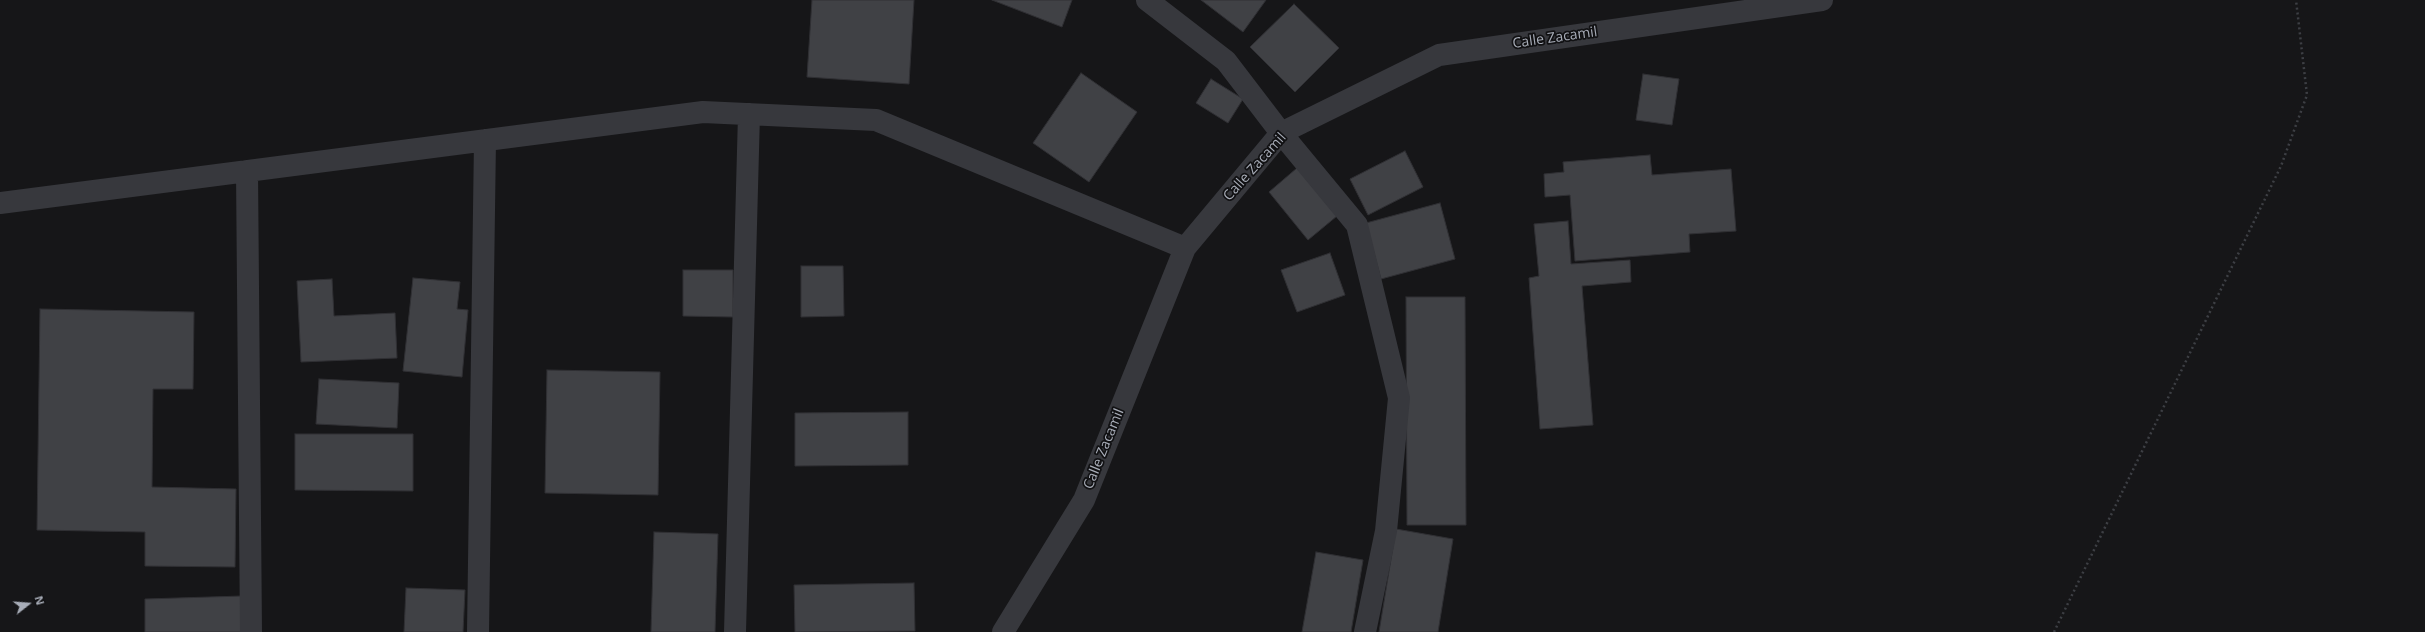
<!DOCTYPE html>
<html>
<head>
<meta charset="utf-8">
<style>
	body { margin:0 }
	#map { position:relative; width:2425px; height:632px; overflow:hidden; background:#161618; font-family:"Open Sans",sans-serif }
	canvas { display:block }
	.north { position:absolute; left:8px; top:584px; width:40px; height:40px; -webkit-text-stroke:3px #111113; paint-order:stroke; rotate:73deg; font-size:11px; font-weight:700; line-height:16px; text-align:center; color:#a8adb8 }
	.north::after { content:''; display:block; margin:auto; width:14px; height:18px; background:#a8adb8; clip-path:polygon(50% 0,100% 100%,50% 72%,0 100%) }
</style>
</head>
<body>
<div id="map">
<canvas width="2425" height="632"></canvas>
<div class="north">N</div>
</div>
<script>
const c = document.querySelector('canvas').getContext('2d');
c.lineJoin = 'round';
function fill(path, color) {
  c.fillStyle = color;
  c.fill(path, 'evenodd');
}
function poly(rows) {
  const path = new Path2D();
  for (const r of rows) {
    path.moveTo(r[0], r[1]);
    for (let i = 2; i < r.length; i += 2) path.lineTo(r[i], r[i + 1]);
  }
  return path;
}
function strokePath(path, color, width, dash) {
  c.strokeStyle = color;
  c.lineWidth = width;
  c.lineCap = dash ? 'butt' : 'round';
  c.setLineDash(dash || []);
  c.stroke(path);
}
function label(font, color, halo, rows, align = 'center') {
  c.font = font + ' "Open Sans",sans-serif';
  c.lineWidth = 3.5;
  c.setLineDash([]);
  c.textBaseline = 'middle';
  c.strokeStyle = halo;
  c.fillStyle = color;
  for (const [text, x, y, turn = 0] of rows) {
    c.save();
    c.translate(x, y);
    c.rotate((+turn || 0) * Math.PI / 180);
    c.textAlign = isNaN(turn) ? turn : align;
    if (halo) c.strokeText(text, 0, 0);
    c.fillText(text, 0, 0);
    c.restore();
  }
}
const building = poly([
	[812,0,914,0,909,84,807,77,812,0],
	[992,0,1072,0,1062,27,992,0],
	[1201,0,1266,0,1243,32,1201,0],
	[1294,4,1339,48,1295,92,1250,47,1294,4],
	[1081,73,1137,112,1089,182,1033,143,1081,73],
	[1643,74,1679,79,1672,125,1636,120,1643,74],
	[1211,79,1243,99,1228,123,1196,103,1211,79],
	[1405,151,1423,187,1368,215,1350,179,1405,151],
	[1650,155,1652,175,1731,169,1736,231,1689,234,1690,252,1575,261,1570,195,1545,197,1544,174,1564,172,1563,162,1650,155],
	[1297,168,1337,216,1308,240,1269,192,1297,168],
	[1440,203,1455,259,1381,279,1366,223,1440,203],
	[1568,221,1571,264,1630,260,1631,282,1582,286,1593,425,1540,429,1529,278,1539,276,1534,224,1568,221],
	[1330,253,1345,295,1297,312,1281,270,1330,253],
	[801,266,843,266,844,316,801,317,801,266],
	[683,270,733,270,733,317,683,316,683,270],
	[413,278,460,282,457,309,468,310,462,377,403,371,413,278],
	[332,279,334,316,395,313,397,358,301,362,297,281,332,279],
	[1406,297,1465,297,1466,525,1407,525,1406,297],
	[40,309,194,312,193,389,153,389,152,487,236,489,235,567,145,566,145,532,37,530,40,309],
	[547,370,660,372,658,495,545,493,547,370],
	[319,379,399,383,397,428,316,424,319,379],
	[908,412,908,465,795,466,795,413,908,412],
	[295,434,413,434,413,491,295,490,295,434],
	[1396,529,1453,539,1438,632,1379,632,1396,529],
	[654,532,718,534,715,632,651,632,654,532],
	[1316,552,1363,560,1351,632,1302,632,1316,552],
	[914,583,915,631,795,632,794,585,914,583],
	[406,588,465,590,463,632,404,632,406,588],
	[242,596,243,632,145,632,145,599,242,596]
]);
fill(building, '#404145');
strokePath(building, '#303034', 1);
strokePath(poly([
	[2054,632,2281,166,2307,95,2296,0]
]), '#3d3f44', 2.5, [2, 3]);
strokePath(poly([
	[1147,0,1226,61,1281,133,1357,225,1399,398,1386,531,1365,632],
	[247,171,251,632],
	[0,203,703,112,876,120,1185,248],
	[478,632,485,140],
	[735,632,749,114],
	[1003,632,1084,500,1185,248,1281,133,1439,55,1822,0]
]), '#37383d', 22);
label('14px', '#a8adb8', '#111113', [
	["Calle Zacamil",1555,38,-8],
	["Calle Zacamil",1255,167,-48],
	["Calle Zacamil",1104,449,-68]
]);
</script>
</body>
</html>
